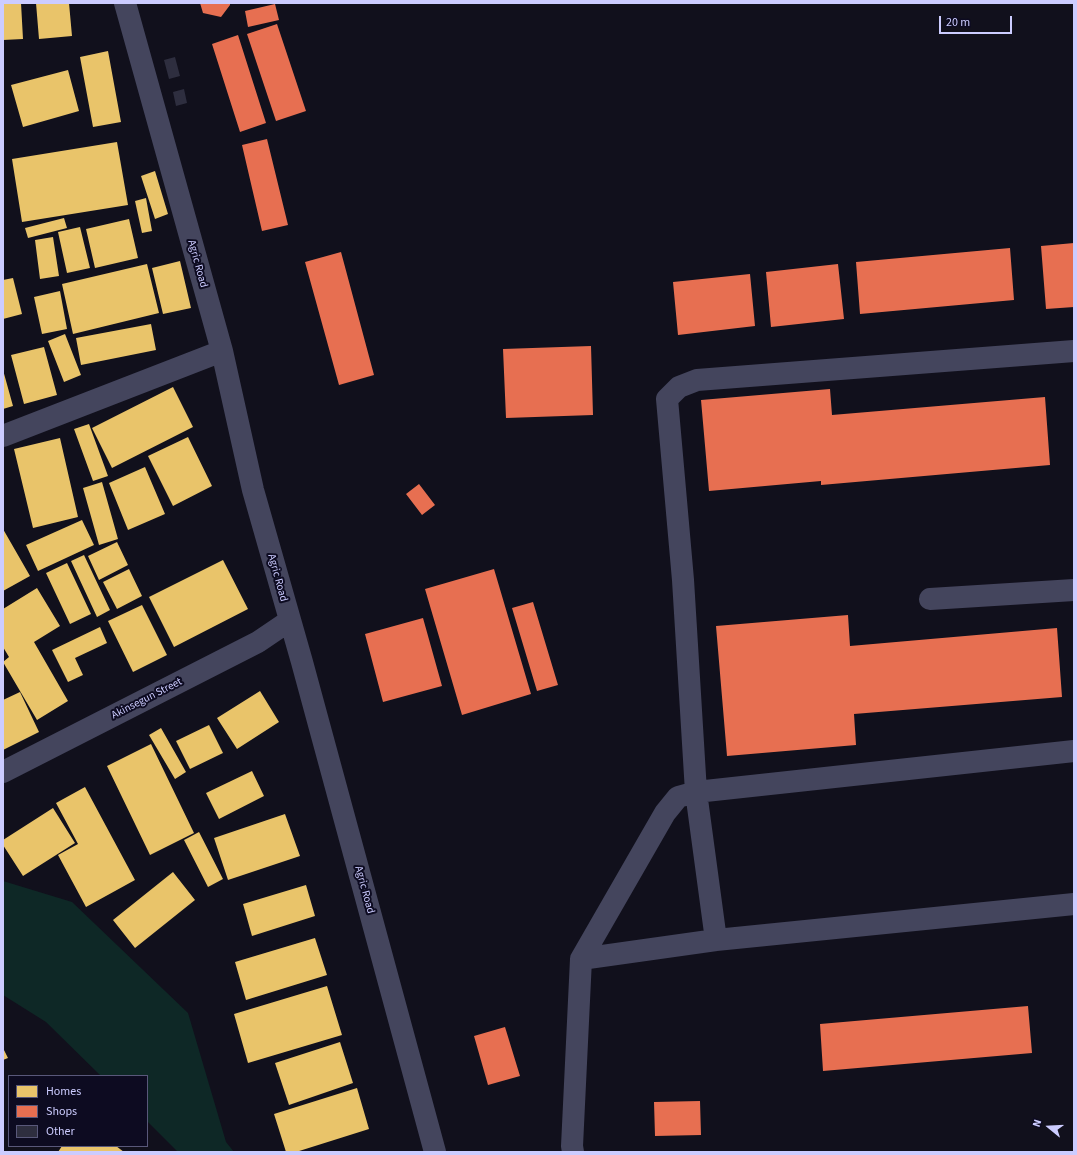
<!DOCTYPE html>
<html>
<head>
<meta charset="utf-8">
<style>
	body { margin:0 }
	#map { position:relative; width:1077px; height:1155px; overflow:hidden; background:#11101c; font-family:"Source Sans 3",sans-serif }
	canvas { display:block }
	.frame { position:absolute; inset:0; border:4px solid #ccf; pointer-events:none }
	.legend { position:absolute; left:8px; top:1075px; width:140px; height:72px; box-sizing:border-box; background:#0d0b21; border:1px solid #59587a; margin:0; padding:5px 7px; list-style:none; font-size:12px; color:#ccf }
	.legend li { display:flex; align-items:center; gap:8px; height:20px }
	.legend b { width:20px; border:1px solid #59587a }
	.north { position:absolute; left:1029px; top:1107px; width:40px; height:40px; -webkit-text-stroke:3px #0d0b21; paint-order:stroke; rotate:288deg; font-size:11px; font-weight:700; line-height:16px; text-align:center; color:#ccf }
	.north::after { content:''; display:block; margin:auto; width:14px; height:18px; background:#ccf; clip-path:polygon(50% 0,100% 100%,50% 72%,0 100%) }
	.scale { position:absolute; left:939px; top:16px; width:73px; height:18px; box-sizing:border-box; border:2px solid #ccf; border-top:0; padding-left:5px; font-size:12px; line-height:14px; white-space:nowrap; color:#ccf; -webkit-text-stroke:3px #0d0b21; paint-order:stroke }
</style>
</head>
<body>
<div id="map">
<canvas width="1077" height="1155"></canvas>
<div class="frame"></div>
<ul class="legend">
<li><b style="height:11px;background:#e9c46a"></b>Homes</li>
<li><b style="height:11px;background:#e76f51"></b>Shops</li>
<li><b style="height:11px;background:#2e2e3f"></b>Other</li>
</ul>
<div class="north">N</div>
<div class="scale">20 m</div>
</div>
<script>
const c = document.querySelector('canvas').getContext('2d');
c.lineJoin = 'round';
function fill(path, color) {
  c.fillStyle = color;
  c.fill(path, 'evenodd');
}
function poly(rows) {
  const path = new Path2D();
  for (const r of rows) {
    path.moveTo(r[0], r[1]);
    for (let i = 2; i < r.length; i += 2) path.lineTo(r[i], r[i + 1]);
  }
  return path;
}
function strokePath(path, color, width, dash) {
  c.strokeStyle = color;
  c.lineWidth = width;
  c.lineCap = dash ? 'butt' : 'round';
  c.setLineDash(dash || []);
  c.stroke(path);
}
function label(font, color, halo, rows, align = 'center') {
  c.font = font + ' "Source Sans 3",sans-serif';
  c.lineWidth = 4;
  c.setLineDash([]);
  c.textBaseline = 'middle';
  c.strokeStyle = halo;
  c.fillStyle = color;
  for (const [text, x, y, turn = 0] of rows) {
    c.save();
    c.translate(x, y);
    c.rotate((+turn || 0) * Math.PI / 180);
    c.textAlign = isNaN(turn) ? turn : align;
    if (halo) c.strokeText(text, 0, 0);
    c.fillText(text, 0, 0);
    c.restore();
  }
}
fill(poly([
	[3,881,72,902,188,1013,226,1142,234,1152,178,1152,147,1121,147,1076,101,1076,46,1022,3,995]
]), '#0e2826');
fill(poly([
	[3,3,21,3,23,39,3,40],
	[36,3,69,3,72,36,39,39],
	[108,51,121,122,93,127,80,57],
	[68,70,79,111,23,127,11,85],
	[117,142,128,205,22,222,12,159],
	[155,171,168,214,155,219,141,176],
	[146,198,152,231,142,233,135,201],
	[64,218,67,228,28,238,25,228],
	[129,219,138,258,95,268,86,229],
	[80,227,90,268,67,273,58,232],
	[53,237,59,276,40,279,35,240],
	[180,261,191,308,163,314,152,268],
	[147,264,159,313,73,334,62,284],
	[13,278,22,314,3,319,3,280],
	[60,291,67,329,42,334,34,297],
	[151,324,156,350,81,365,76,338],
	[65,334,81,375,64,382,48,341],
	[44,347,57,395,24,404,11,355],
	[3,370,13,406,3,409],
	[173,387,193,427,112,468,92,428],
	[89,424,108,476,93,481,74,429],
	[188,437,212,486,173,506,148,456],
	[60,438,78,517,33,528,14,449],
	[145,467,165,514,128,530,109,483],
	[102,482,118,539,99,545,83,488],
	[82,520,94,545,38,571,26,545],
	[3,529,30,576,3,591],
	[117,542,128,565,99,580,88,556],
	[84,555,110,610,97,617,71,561],
	[223,560,248,609,174,647,149,597],
	[67,563,91,614,70,624,46,573],
	[129,569,142,596,117,609,103,582],
	[37,588,60,626,34,642,68,701,37,720,3,662,9,657,3,647,3,609],
	[142,605,167,655,133,672,108,621],
	[100,627,107,643,75,658,83,675,68,682,52,650],
	[260,691,279,722,237,749,217,718],
	[20,692,39,732,3,750,3,700],
	[209,725,223,753,190,769,176,741],
	[161,728,186,772,175,779,149,735],
	[151,744,194,833,150,855,107,766],
	[252,771,264,796,219,819,206,793],
	[85,787,135,880,86,907,58,855,78,844,56,803],
	[53,808,75,843,23,876,3,845,3,840],
	[285,814,300,856,228,880,214,838],
	[199,832,223,879,208,887,184,840],
	[173,872,195,900,135,948,113,920],
	[306,885,315,916,252,936,243,904],
	[315,938,327,975,246,1000,235,962],
	[327,986,342,1035,248,1063,234,1014],
	[340,1042,353,1083,289,1105,275,1063],
	[3,1048,8,1058,3,1060],
	[357,1088,369,1129,296,1152,286,1152,274,1114],
	[62,1146,116,1146,124,1152,58,1152]
]), '#e9c46a');
fill(poly([
	[200,3,230,3,230,5,221,17,203,13],
	[275,4,279,20,248,27,245,11],
	[277,24,306,111,276,121,247,34],
	[238,35,266,123,240,132,212,44],
	[267,139,288,225,262,231,242,145],
	[1074,243,1074,307,1046,309,1041,246],
	[1010,248,1014,300,860,314,856,262],
	[341,252,374,375,339,385,305,262],
	[838,264,844,319,771,327,766,272],
	[750,274,755,326,678,335,673,282],
	[591,346,593,415,506,418,503,349],
	[830,389,832,415,1045,397,1050,465,821,485,821,481,709,491,701,400],
	[419,484,435,505,422,515,406,494],
	[494,569,531,694,462,715,425,589],
	[533,602,558,685,537,691,512,608],
	[848,615,850,646,1057,628,1062,697,854,714,856,745,727,756,716,626],
	[423,618,442,686,383,702,365,634],
	[1028,1006,1032,1053,823,1071,820,1024],
	[505,1027,520,1076,488,1085,474,1036],
	[700,1101,701,1135,655,1136,654,1102]
]), '#e76f51');
fill(poly([
	[175,57,180,76,169,79,164,60],
	[184,89,187,103,176,106,173,92]
]), '#2e2e3f');
strokePath(poly([
	[125,3,222,351,253,490,302,662,435,1152],
	[3,436,222,351],
	[930,599,1074,590],
	[3,772,258,642,289,621],
	[716,940,696,792,683,580,667,399,679,387,697,380,1074,351],
	[581,959,665,813,678,797,696,792,1074,751],
	[573,1152,572,1146,581,959,716,940,1074,904]
]), '#44455d', 22);
label('11px', '#ccf', '#0d0b21', [
	["Agric Road",197,264,75],
	["Agric Road",277,578,75],
	["Akinsegun Street",147,699,-27],
	["Agric Road",364,890,75]
]);
</script>
</body>
</html>
